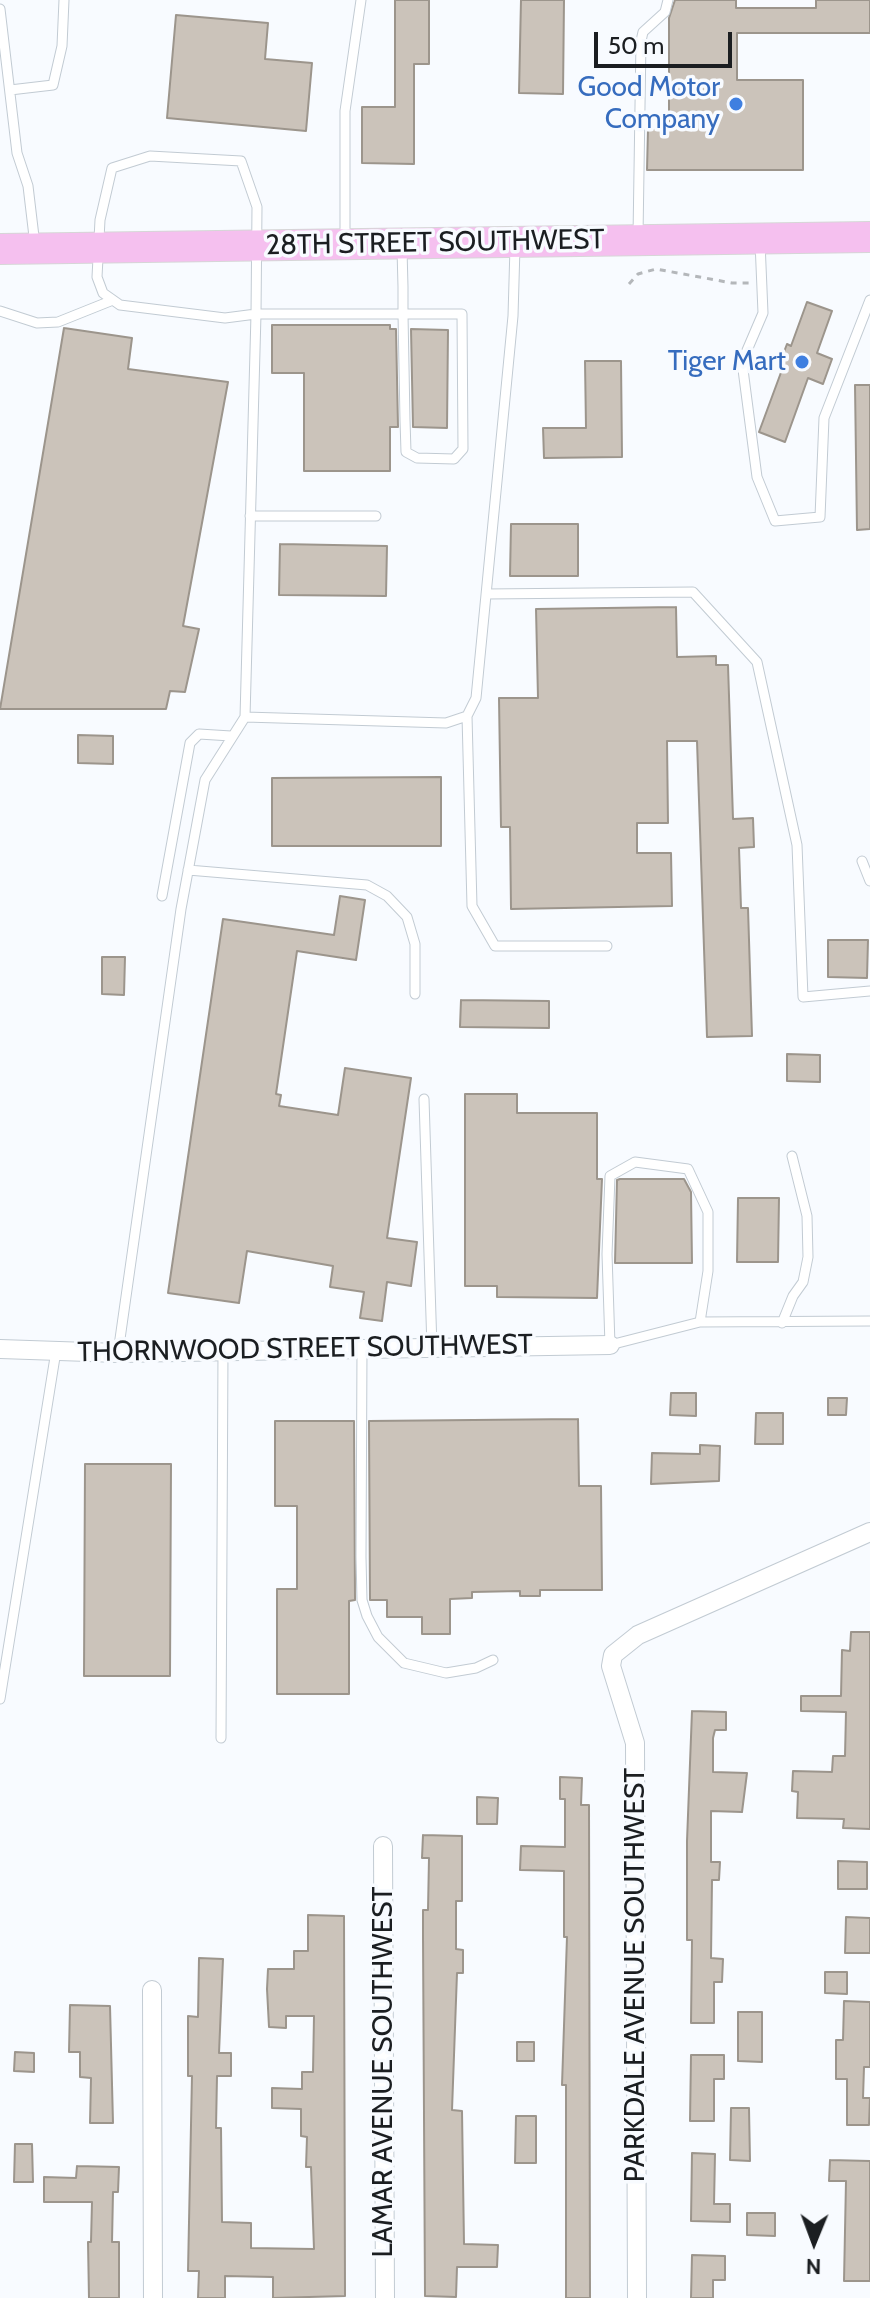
<!DOCTYPE html>
<html>
<head>
<meta charset="utf-8">
<style>
	body { margin:0 }
	#map { position:relative; width:870px; height:2298px; overflow:hidden; background:#f8fbff; font-family:Cabin,sans-serif }
	canvas { display:block }
	.north { position:absolute; left:774px; top:2202px; width:80px; height:80px; -webkit-text-stroke:6px #f8fbff; paint-order:stroke; rotate:181deg; font-size:22px; font-weight:700; line-height:32px; text-align:center; color:#1b1e21 }
	.north::after { content:''; display:block; margin:auto; width:28px; height:36px; background:#1b1e21; clip-path:polygon(50% 0,100% 100%,50% 72%,0 100%) }
	.scale { position:absolute; left:594px; top:32px; width:138px; height:36px; box-sizing:border-box; border:4px solid #1b1e21; border-top:0; padding-left:10px; font-size:24px; line-height:28px; white-space:nowrap; color:#1b1e21; -webkit-text-stroke:6px #f8fbff; paint-order:stroke }
</style>
</head>
<body>
<div id="map">
<canvas width="870" height="2298"></canvas>
<div class="north">N</div>
<div class="scale">50 m</div>
</div>
<script>
const c = document.querySelector('canvas').getContext('2d');
c.lineJoin = 'round';
function fill(path, color) {
  c.fillStyle = color;
  c.fill(path, 'evenodd');
}
function poly(rows) {
  const path = new Path2D();
  for (const r of rows) {
    path.moveTo(r[0], r[1]);
    for (let i = 2; i < r.length; i += 2) path.lineTo(r[i], r[i + 1]);
  }
  return path;
}
function strokePath(path, color, width, dash) {
  c.strokeStyle = color;
  c.lineWidth = width;
  c.lineCap = dash ? 'butt' : 'round';
  c.setLineDash(dash || []);
  c.stroke(path);
}
function label(font, color, halo, rows, align = 'center') {
  c.font = font + ' Cabin,sans-serif';
  c.lineWidth = 7;
  c.setLineDash([]);
  c.textBaseline = 'middle';
  c.strokeStyle = halo;
  c.fillStyle = color;
  for (const [text, x, y, turn = 0] of rows) {
    c.save();
    c.translate(x, y);
    c.rotate((+turn || 0) * Math.PI / 180);
    c.textAlign = isNaN(turn) ? turn : align;
    if (halo) c.strokeText(text, 0, 0);
    c.fillText(text, 0, 0);
    c.restore();
  }
}
const building = poly([
	[395,0,429,0,429,64,414,64,414,164,362,163,362,107,395,107,395,0],
	[521,0,564,0,563,94,519,93,521,0],
	[675,0,736,0,736,8,816,8,816,0,870,0,870,33,737,33,737,80,803,80,803,170,647,170,648,129,669,129,669,18,675,0],
	[176,15,268,23,265,59,312,63,306,131,167,118,176,15],
	[807,302,832,311,817,353,832,359,823,384,808,378,785,442,759,432,783,367,779,365,787,344,791,346,807,302],
	[272,325,390,325,390,329,396,329,398,427,390,427,390,471,304,471,304,373,272,373,272,325],
	[64,328,132,338,128,369,228,382,183,626,199,629,185,692,170,691,166,709,0,709,64,328],
	[411,329,448,330,447,428,413,427,411,329],
	[585,361,621,361,622,457,544,458,543,428,586,428,585,361],
	[855,385,870,385,870,529,857,530,855,385],
	[511,524,578,524,578,576,510,576,511,524],
	[280,544,387,546,386,596,279,595,280,544],
	[676,607,677,657,716,656,716,665,728,665,733,819,753,818,754,847,739,848,741,908,748,908,752,1036,707,1037,697,741,667,741,668,823,637,823,637,853,671,853,672,906,511,909,510,827,501,827,499,698,538,698,536,609,676,607],
	[78,735,113,736,113,764,78,763,78,735],
	[441,777,441,846,272,846,272,778,441,777],
	[340,896,365,900,356,960,297,951,276,1094,281,1095,279,1106,338,1115,345,1068,411,1078,387,1238,417,1242,411,1286,387,1282,382,1321,360,1318,364,1292,330,1287,333,1266,247,1251,239,1303,168,1293,223,919,334,935,340,896],
	[828,940,868,940,867,978,828,977,828,940],
	[102,957,125,957,124,995,102,994,102,957],
	[461,1000,549,1001,549,1028,460,1027,461,1000],
	[787,1054,820,1055,820,1082,787,1081,787,1054],
	[465,1094,517,1094,517,1113,597,1113,597,1179,602,1179,597,1298,497,1297,497,1286,465,1286,465,1094],
	[620,1179,684,1179,691,1192,692,1263,615,1263,617,1180,620,1179],
	[738,1198,779,1198,778,1262,737,1262,738,1198],
	[671,1393,696,1393,696,1416,670,1415,671,1393],
	[828,1398,847,1398,846,1415,828,1415,828,1398],
	[756,1413,783,1413,783,1444,755,1444,756,1413],
	[578,1419,579,1486,601,1486,602,1590,540,1590,540,1596,520,1596,520,1591,472,1592,472,1598,450,1599,450,1634,422,1634,422,1617,387,1617,387,1600,370,1600,369,1421,578,1419],
	[275,1421,354,1421,355,1600,349,1601,349,1694,277,1694,277,1589,297,1589,297,1506,275,1506,275,1421],
	[700,1445,720,1446,719,1481,651,1484,652,1453,700,1454,700,1445],
	[85,1464,171,1464,170,1676,84,1676,85,1464],
	[851,1632,870,1632,870,1829,843,1828,844,1819,797,1818,798,1792,792,1791,793,1771,832,1772,833,1756,845,1756,846,1712,801,1711,801,1696,841,1696,842,1650,850,1651,851,1632],
	[692,1711,726,1712,726,1730,715,1730,713,1738,713,1772,747,1773,742,1812,711,1811,711,1862,720,1862,719,1880,712,1880,711,1958,723,1959,722,1982,714,1982,714,2023,691,2023,692,1940,687,1940,687,1841,692,1711],
	[560,1777,582,1778,581,1805,589,1805,590,2298,566,2298,566,2085,562,2085,567,1937,564,1937,564,1871,520,1870,521,1846,565,1847,565,1799,560,1799,560,1777],
	[477,1797,498,1798,497,1824,477,1824,477,1797],
	[423,1835,462,1836,462,1901,456,1901,456,1949,463,1950,463,1973,457,1973,452,2110,462,2111,464,2244,498,2245,497,2267,457,2267,456,2297,425,2296,423,1935,423,1910,428,1910,429,1858,422,1858,423,1835],
	[838,1861,867,1862,867,1889,838,1889,838,1861],
	[308,1915,344,1916,345,2296,273,2298,273,2277,225,2276,225,2298,198,2298,199,2271,188,2271,192,2076,188,2076,188,2016,198,2017,199,1958,223,1959,219,2053,231,2053,231,2076,217,2076,216,2128,221,2128,222,2222,251,2223,251,2248,314,2249,311,2167,306,2167,307,2137,301,2136,301,2109,272,2108,272,2088,302,2089,302,2072,313,2072,314,2016,286,2016,286,2028,269,2027,267,1989,268,1969,294,1969,294,1951,308,1951,308,1915],
	[846,1917,870,1918,870,1953,845,1953,846,1917],
	[825,1972,847,1972,847,1994,825,1993,825,1972],
	[844,2001,870,2002,870,2067,864,2067,863,2098,870,2098,869,2125,847,2125,847,2079,836,2079,836,2040,843,2040,844,2001],
	[70,2005,110,2006,113,2123,90,2123,91,2078,80,2077,80,2052,69,2052,70,2005],
	[738,2012,762,2012,762,2062,738,2061,738,2012],
	[517,2042,534,2042,534,2061,517,2061,517,2042],
	[15,2052,34,2053,34,2072,14,2071,15,2052],
	[691,2055,724,2055,724,2079,714,2079,714,2121,690,2121,691,2055],
	[731,2108,749,2108,750,2161,730,2160,731,2108],
	[516,2116,536,2116,536,2163,515,2163,516,2116],
	[15,2144,32,2144,33,2182,14,2182,15,2144],
	[692,2153,715,2154,714,2204,730,2204,730,2222,691,2221,692,2153],
	[830,2160,870,2161,870,2281,844,2281,846,2181,829,2181,830,2160],
	[77,2166,119,2167,118,2192,113,2192,112,2242,119,2242,119,2298,89,2298,88,2242,91,2242,92,2202,44,2202,44,2177,76,2178,77,2166],
	[747,2213,775,2213,775,2236,747,2235,747,2213],
	[692,2255,725,2256,725,2280,713,2280,713,2298,691,2298,692,2255]
]);
fill(building, '#cbc3ba');
strokePath(building, '#9c958c', 2);
const lane = poly([
	[0,9,17,153,28,186,35,245],
	[10,90,53,85,62,46,64,0],
	[638,236,641,41,643,32,665,12,668,0],
	[345,241,345,111,361,0],
	[760,242,763,313,742,362,757,477,775,521,820,517,824,418,870,300],
	[0,311,37,323,58,322,113,300],
	[250,516,376,516],
	[486,594,693,592,757,662,797,845,803,997,870,991],
	[467,716,472,906,495,946,607,946],
	[245,717,446,723,467,716,476,698,513,316,515,247],
	[862,861,870,881],
	[188,870,367,885,387,896,407,917,415,944,415,994],
	[162,896,190,743,199,734,231,736],
	[424,1099,432,1348],
	[700,1322,708,1271,708,1212,688,1169,635,1162,610,1176,607,1254,610,1345,700,1322,870,1321],
	[782,1323,793,1296,803,1282,808,1257,807,1216,792,1156],
	[362,1349,361,1557,362,1600,367,1616,378,1637,404,1663,446,1673,476,1668,493,1660],
	[118,1353,181,909,205,780,245,717,256,314,257,207,241,161,150,156,112,168,100,220,97,277,103,293,120,305,225,318,256,314,462,314,463,449,454,459,417,458,406,452,405,420,403,314,403,287,402,249],
	[0,1699,56,1351],
	[221,1738,223,1351]
]);
const street = poly([
	[0,1349,118,1353,610,1345],
	[383,1846,385,2298],
	[152,1990,153,2298],
	[637,2298,635,1743,611,1666,613,1655,638,1635,870,1532]
]);
const primary = poly([
	[0,249,870,237]
]);
strokePath(lane, '#c2cbd3', 11);
strokePath(street, '#c2cbd3', 20);
strokePath(primary, '#d6d6d7', 32);
strokePath(poly([
	[629,284,638,274,656,269,732,283,750,283]
]), '#b4b7ba', 3, [6, 6]);
strokePath(lane, '#fff', 9);
strokePath(street, '#fff', 18);
strokePath(primary, '#f5c0ef', 30);
for (const [x, y, r, color] of [
	[736,104,8,"#3f7fe0"],
	[802,362,8,"#3f7fe0"]
]) {
  const dot = new Path2D();
  dot.arc(x, y, r, 0, 2 * Math.PI);
  c.fillStyle = color;
  c.fill(dot);
  strokePath(dot, '#f8fbff', 3);
}
label('28px', '#366cbe', '#f8fbff', [
	["Good Motor",720,88],
	["Company",720,120],
	["Tiger Mart",786,362]
], 'right');
label('28px', '#1b1e21', '#f8fbff', [
	["28TH STREET SOUTHWEST",435,243,-1],
	["THORNWOOD STREET SOUTHWEST",305,1349,-1],
	["PARKDALE AVENUE SOUTHWEST",636,1975,-90],
	["LAMAR AVENUE SOUTHWEST",384,2072,-90]
]);
</script>
</body>
</html>
